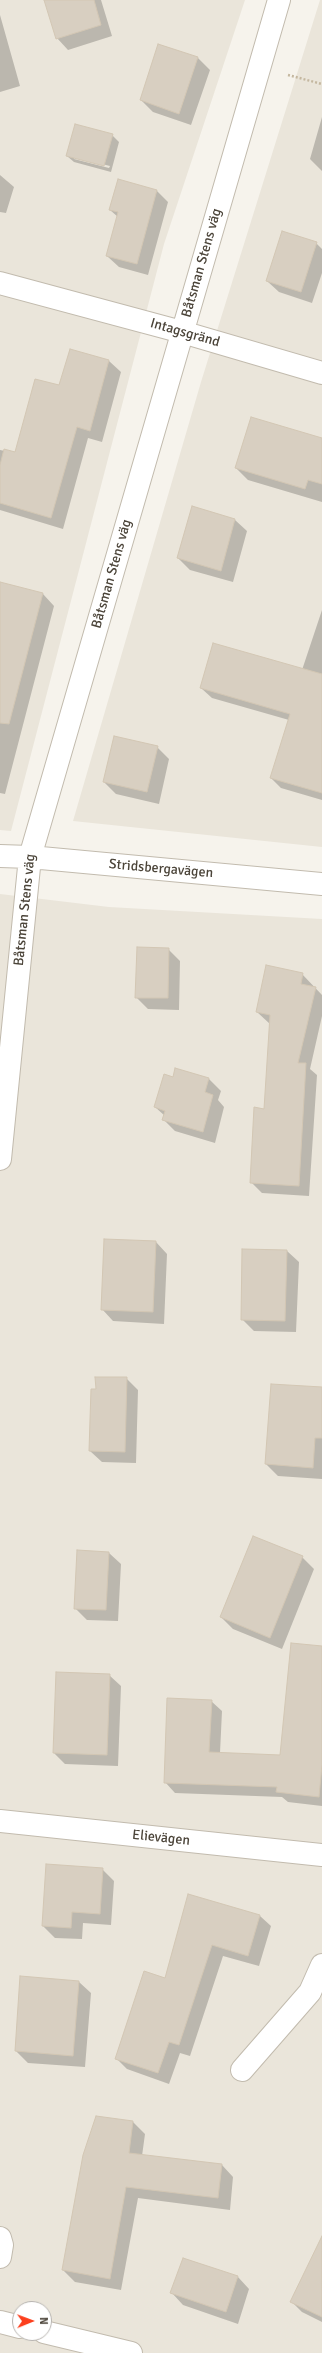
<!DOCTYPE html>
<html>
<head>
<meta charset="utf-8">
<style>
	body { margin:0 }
	#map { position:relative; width:322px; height:2353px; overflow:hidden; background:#f6f3ec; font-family:Signika,sans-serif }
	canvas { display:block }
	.north { position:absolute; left:12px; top:2301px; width:40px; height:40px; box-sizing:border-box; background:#fff; border:1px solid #b7b4b0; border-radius:50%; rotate:89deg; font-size:11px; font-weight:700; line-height:16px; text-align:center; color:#4b4439 }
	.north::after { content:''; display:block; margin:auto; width:14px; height:18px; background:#fc3f1d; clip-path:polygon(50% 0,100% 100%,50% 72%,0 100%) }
</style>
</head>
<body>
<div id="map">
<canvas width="322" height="2353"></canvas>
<div class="north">N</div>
</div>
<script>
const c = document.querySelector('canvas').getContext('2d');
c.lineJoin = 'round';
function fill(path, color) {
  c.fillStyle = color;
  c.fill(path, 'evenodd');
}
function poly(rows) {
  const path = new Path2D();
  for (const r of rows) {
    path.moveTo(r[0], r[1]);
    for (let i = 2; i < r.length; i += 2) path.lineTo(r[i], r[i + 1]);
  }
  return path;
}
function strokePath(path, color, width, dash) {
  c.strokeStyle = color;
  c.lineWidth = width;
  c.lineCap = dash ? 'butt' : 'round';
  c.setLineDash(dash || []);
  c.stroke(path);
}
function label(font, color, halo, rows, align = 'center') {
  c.font = font + ' Signika,sans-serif';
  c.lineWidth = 3;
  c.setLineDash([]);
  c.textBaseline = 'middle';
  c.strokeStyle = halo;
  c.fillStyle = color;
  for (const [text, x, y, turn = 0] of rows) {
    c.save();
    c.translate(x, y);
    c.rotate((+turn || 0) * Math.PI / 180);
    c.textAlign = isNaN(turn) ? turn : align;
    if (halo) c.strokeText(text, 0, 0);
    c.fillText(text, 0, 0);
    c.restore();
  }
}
fill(poly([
	[0,0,245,0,164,244,11,831,0,830],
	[320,0,322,0,322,847,73,821,201,382],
	[0,894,109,907,322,919,322,2353,0,2353],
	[20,2309,44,2309,44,2333,20,2333]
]), '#eae5da');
fill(poly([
	[45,0,101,0,112,36,68,50,57,38],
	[0,15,20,86,0,92],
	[159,45,198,58,210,70,191,125,153,112,141,100],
	[322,117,322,171,310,159],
	[112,135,119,142,111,172,74,162,67,156],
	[74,157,110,166,109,168,74,159],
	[0,175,14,187,6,213,0,212],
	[156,190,168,202,148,275,119,267,107,256,118,217,110,210],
	[316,243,322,249,322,273,312,303,279,292,267,281],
	[70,350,109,361,121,372,102,442,88,438,63,529,0,510,0,450,15,453,60,387],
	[322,439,322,502,248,480,236,468],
	[235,520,247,531,233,582,190,570,178,558],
	[0,583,43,594,54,606,5,794,0,793],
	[322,610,322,800,281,788,271,778,289,720,212,698,201,688,302,670],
	[157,747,169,759,159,804,116,794,104,782],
	[168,949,180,961,179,1010,148,1009,136,997],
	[302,974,322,995,322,1016,310,1069,317,1075,309,1196,262,1193,251,1182,265,1111,270,1024,257,1012],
	[176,1069,209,1079,221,1091,218,1100,224,1107,215,1143,175,1131,164,1120,165,1116,155,1107,174,1078],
	[156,1242,167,1254,164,1324,113,1321,102,1309],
	[287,1251,299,1262,296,1332,254,1331,242,1319],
	[126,1378,138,1390,136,1463,102,1462,90,1451],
	[322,1388,322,1479,278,1476,266,1464],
	[109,1553,121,1564,118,1621,87,1620,75,1608],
	[302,1557,314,1569,282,1649,233,1629,221,1617],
	[322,1647,322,1806,288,1802,282,1797,175,1793,165,1782,211,1701,222,1711,220,1753,281,1756],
	[109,1675,121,1686,118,1766,65,1764,54,1753],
	[102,1869,114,1881,111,1925,83,1923,82,1939,55,1938,43,1926],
	[189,1895,260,1916,271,1926,259,1966,223,1956,190,2056,180,2053,169,2084,127,2069,116,2058,165,1979],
	[79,1982,91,1993,85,2067,28,2063,16,2051],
	[97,2117,133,2122,145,2134,142,2156,222,2165,233,2177,230,2210,138,2198,121,2290,75,2282,63,2270],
	[322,2238,322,2322,302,2312,291,2301],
	[184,2259,238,2277,249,2289,238,2324,183,2305,172,2293]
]), '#0003');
const building = poly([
	[44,0,94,0,101,25,56,39,44,0],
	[158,44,198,57,179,114,140,100,158,44],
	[75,124,113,134,104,166,66,156,75,124],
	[118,179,157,190,137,264,106,256,118,212,109,210,118,179],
	[282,231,317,242,301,292,266,281,282,231],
	[70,349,109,360,90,431,77,427,51,518,0,503,0,465,4,449,15,452,35,379,59,385,70,349],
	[251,417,322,438,322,484,308,480,305,489,235,468,251,417],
	[192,506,235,519,221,571,177,558,192,506],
	[0,582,43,593,9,724,0,723,0,582],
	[213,643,322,674,322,793,270,778,290,714,200,688,213,643],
	[114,736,158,746,147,792,103,782,114,736],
	[137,947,169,948,168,998,135,998,137,947],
	[266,965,303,973,301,984,316,987,298,1063,306,1063,299,1186,250,1183,254,1107,264,1109,270,1015,256,1012,266,965],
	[175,1068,209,1078,205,1092,213,1095,203,1132,162,1120,165,1111,154,1107,164,1074,173,1077,175,1068],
	[104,1239,156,1241,153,1312,101,1310,104,1239],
	[242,1249,287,1250,285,1321,241,1320,242,1249],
	[95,1377,127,1377,125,1452,89,1451,91,1389,96,1389,95,1377],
	[271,1384,322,1387,322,1438,315,1438,313,1468,265,1464,271,1384],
	[253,1536,303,1556,270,1638,220,1617,253,1536],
	[77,1550,109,1552,106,1610,74,1609,77,1550],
	[291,1643,322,1646,322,1765,319,1797,276,1792,277,1787,164,1783,167,1698,212,1700,209,1752,280,1755,291,1643],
	[56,1672,110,1674,107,1755,53,1753,56,1672],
	[46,1864,103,1868,100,1914,72,1912,71,1928,42,1926,46,1864],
	[188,1894,260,1915,248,1956,212,1945,179,2045,169,2042,158,2073,115,2059,144,1971,165,1978,188,1894],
	[20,1976,79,1981,73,2056,15,2051,20,1976],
	[96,2116,133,2121,129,2153,222,2164,218,2198,126,2187,110,2279,62,2270,83,2155,96,2116],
	[322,2236,322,2317,290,2302,322,2236],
	[183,2258,238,2276,226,2312,170,2293,183,2258]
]);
fill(building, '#d8cfc1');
strokePath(building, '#d3c7b4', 1);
const minor = poly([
	[0,283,182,332,322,373],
	[0,856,30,857,322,884],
	[0,1159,30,857,279,0],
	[0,1821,322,1855],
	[242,2070,310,1992,322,1965],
	[0,2238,2,2245,0,2257],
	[0,2322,20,2327],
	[44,2332,131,2353]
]);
strokePath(minor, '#c2bbae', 24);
strokePath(poly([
	[288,75,322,84]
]), '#c4b79f', 2.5, [2, 2]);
strokePath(minor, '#fff', 22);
label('14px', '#4b4439', '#fff', [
	["Båtsman Stens väg",202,263,-74],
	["Intagsgränd",185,333,16],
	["Båtsman Stens väg",112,574,-74],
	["Stridsbergavägen",161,869,5],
	["Båtsman Stens väg",25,910,-84],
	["Elievägen",161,1838,6]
]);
</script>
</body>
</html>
